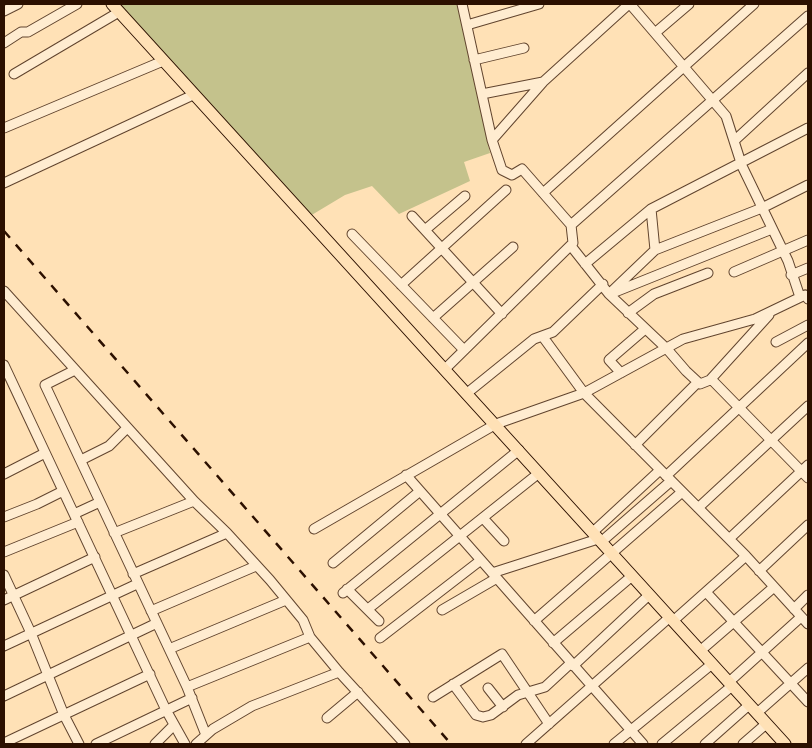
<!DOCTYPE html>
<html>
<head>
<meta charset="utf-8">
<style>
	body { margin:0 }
	#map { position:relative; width:812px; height:748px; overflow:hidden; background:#ffe1b6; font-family:Cardo,serif }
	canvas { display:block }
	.frame { position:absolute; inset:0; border:5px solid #2c1000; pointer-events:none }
</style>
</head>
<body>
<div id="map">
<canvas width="812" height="748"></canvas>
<div class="frame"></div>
</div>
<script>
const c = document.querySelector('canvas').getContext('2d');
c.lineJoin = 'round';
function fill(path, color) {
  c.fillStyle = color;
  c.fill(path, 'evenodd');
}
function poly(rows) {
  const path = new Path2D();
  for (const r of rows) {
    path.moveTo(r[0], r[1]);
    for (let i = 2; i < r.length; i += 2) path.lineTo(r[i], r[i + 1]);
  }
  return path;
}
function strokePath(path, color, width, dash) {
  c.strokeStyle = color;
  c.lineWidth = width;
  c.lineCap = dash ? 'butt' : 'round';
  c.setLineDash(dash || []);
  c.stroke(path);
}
fill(poly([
	[118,4,457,4,490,153,464,162,470,181,399,214,372,186,345,195,310,216]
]), '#c4c28c');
const minor = poly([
	[630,4,726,116,742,166,788,261,800,297],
	[4,11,18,4],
	[467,25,539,4],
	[655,33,689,4],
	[4,43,21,32,28,32,77,4],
	[474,60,524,48],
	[14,74,119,12],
	[482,94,543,82],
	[4,128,163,61],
	[492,140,543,82,629,4],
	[734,141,808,73],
	[4,183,193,95],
	[543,193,754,4],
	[651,209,655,250],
	[412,216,502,314],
	[571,225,808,16],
	[425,230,465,196],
	[352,234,464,350],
	[571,246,609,294,667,349,686,371,700,384,710,380,713,381,808,478],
	[585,264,651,209,808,128],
	[734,272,808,240],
	[791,275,808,268],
	[401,285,506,190],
	[4,291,194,501,227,533,270,580,303,620,310,637,339,672,405,744],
	[615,292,772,229],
	[609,294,655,250,762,208,808,185],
	[628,313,654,294,708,273],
	[433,318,513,247],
	[543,337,584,393,746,556,808,624],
	[776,342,808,325],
	[4,365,166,710,185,744],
	[75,370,45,385,187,687,206,735],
	[444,370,573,243,571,225,522,169,512,175,502,170,492,140,462,4],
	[621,373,609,360,645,329],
	[710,380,769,315],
	[466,394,534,339,553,332,603,284],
	[635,445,698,382],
	[81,460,109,446,127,428],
	[4,474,45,453],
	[406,475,643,744],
	[666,476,808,343],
	[698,508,808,406],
	[74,514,100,502],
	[4,517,37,504,63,491],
	[483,518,504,541],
	[314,529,496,424,584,393,683,339,755,319,805,295,808,299],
	[593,532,660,470],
	[114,533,194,501],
	[729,539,808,465],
	[601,542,671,481],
	[4,552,78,522],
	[333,563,420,491],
	[759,571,808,525],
	[492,573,598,539],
	[133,574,227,533],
	[4,575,31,633,64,715,79,744],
	[347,589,379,621],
	[706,592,808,702],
	[343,593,519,450],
	[4,600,95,557],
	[368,609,539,473],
	[794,609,808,595],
	[442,610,497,578],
	[151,611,256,566],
	[534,621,682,492],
	[673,621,746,556],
	[380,638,481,560],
	[553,643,632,576],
	[4,646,137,584],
	[169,649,286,600],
	[700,651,774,587],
	[573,666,649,595],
	[729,682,801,617],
	[453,684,476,715,483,717,491,715,518,695,545,687,571,663],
	[187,687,310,637],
	[488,688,503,707],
	[4,696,157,623],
	[433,697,502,654,549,724],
	[757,713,808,668],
	[327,718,358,692],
	[4,743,150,674],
	[96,744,192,698],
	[155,744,174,725],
	[196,744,213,729,252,706,339,672],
	[526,744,670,617],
	[614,744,712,664],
	[662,744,732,686],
	[705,744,749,705],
	[743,744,766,724]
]);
const major = poly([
	[112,4,785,744]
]);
strokePath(minor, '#61442e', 11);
strokePath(major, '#2c1000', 13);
strokePath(minor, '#ffecd0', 9);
strokePath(major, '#ffe1b6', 11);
strokePath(poly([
	[4,231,451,744]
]), '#2c1000', 2.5, [9, 9]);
</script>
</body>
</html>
